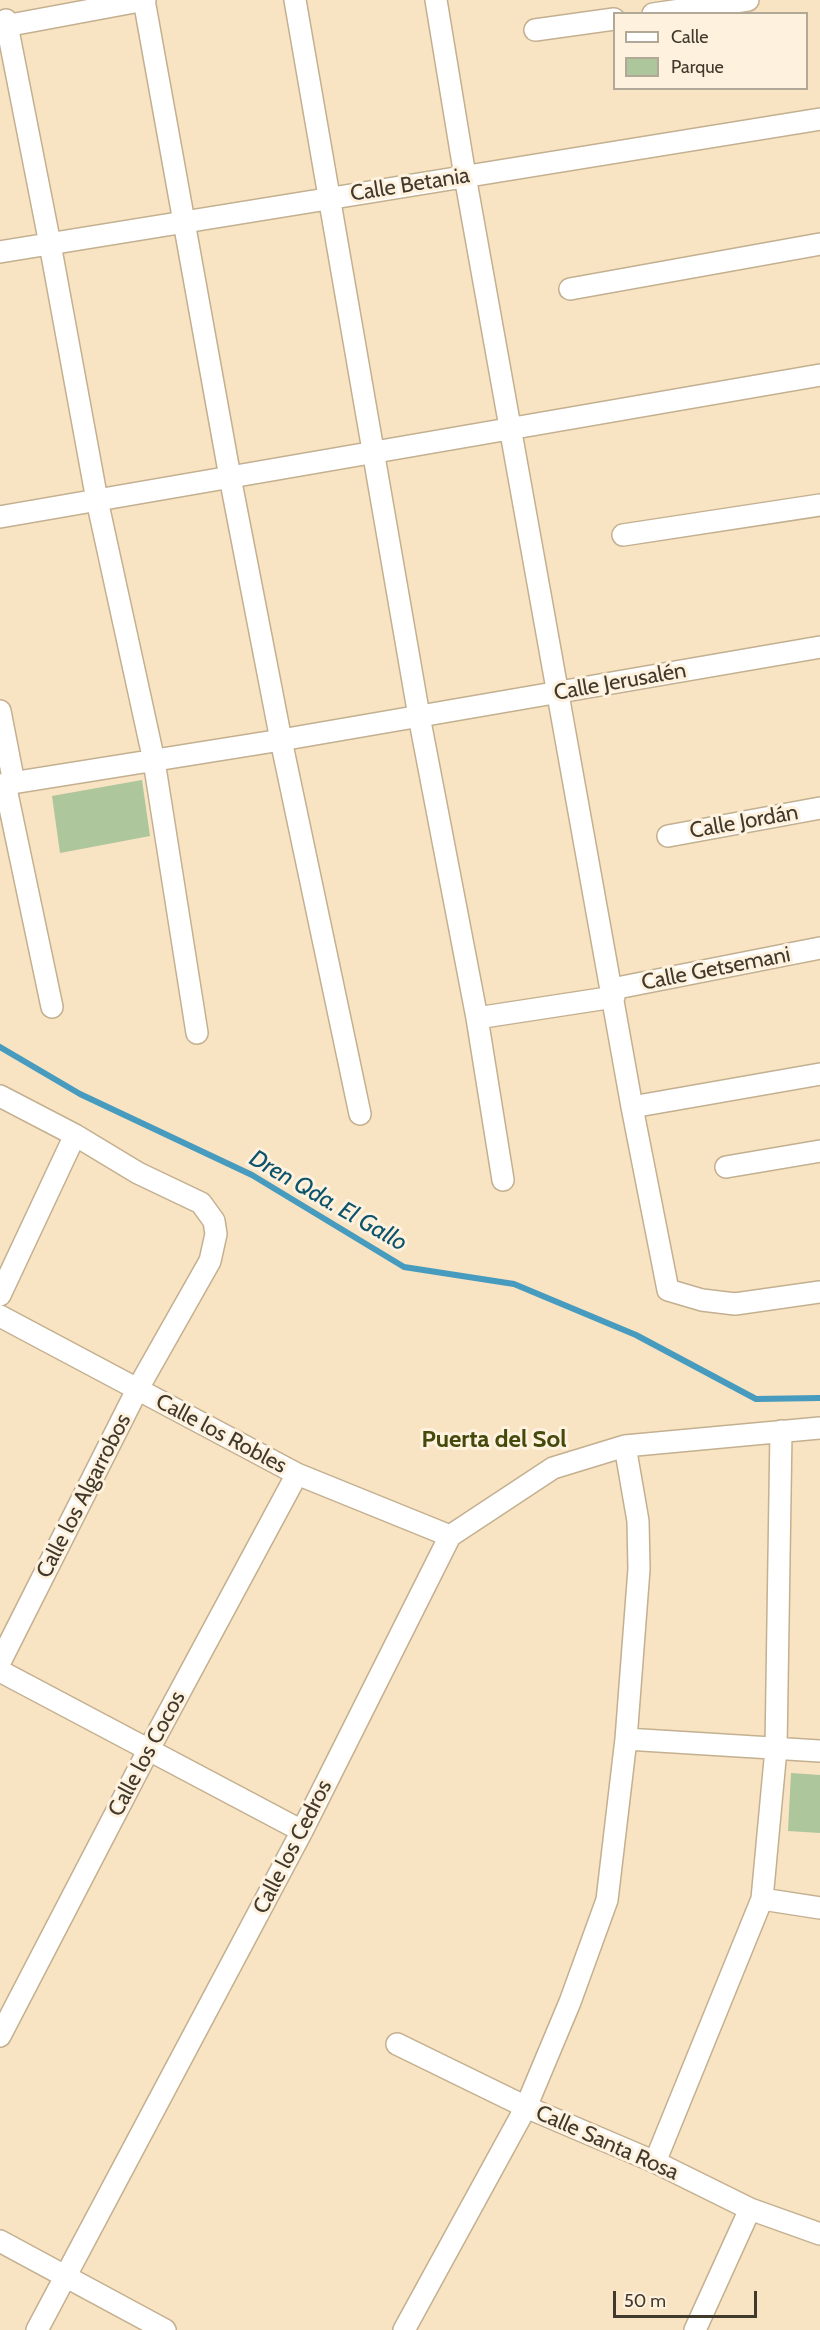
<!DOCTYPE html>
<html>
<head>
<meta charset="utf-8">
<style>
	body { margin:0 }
	#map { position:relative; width:820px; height:2330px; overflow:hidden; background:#f8e3c2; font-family:Cabin,sans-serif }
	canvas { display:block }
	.legend { position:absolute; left:613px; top:12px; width:195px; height:78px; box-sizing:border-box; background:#fef2de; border:2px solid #b2a897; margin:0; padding:8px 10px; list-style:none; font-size:18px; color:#41392c }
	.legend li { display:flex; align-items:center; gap:12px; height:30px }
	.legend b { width:30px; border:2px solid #b2a897 }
	.scale { position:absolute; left:613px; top:2291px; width:144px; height:27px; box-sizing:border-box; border:3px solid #41392c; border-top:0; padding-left:8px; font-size:18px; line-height:21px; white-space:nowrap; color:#41392c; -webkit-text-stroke:4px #fef2de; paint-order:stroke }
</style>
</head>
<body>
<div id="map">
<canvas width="820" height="2330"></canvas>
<ul class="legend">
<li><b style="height:8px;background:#fff"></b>Calle</li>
<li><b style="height:16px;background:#aec69b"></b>Parque</li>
</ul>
<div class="scale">50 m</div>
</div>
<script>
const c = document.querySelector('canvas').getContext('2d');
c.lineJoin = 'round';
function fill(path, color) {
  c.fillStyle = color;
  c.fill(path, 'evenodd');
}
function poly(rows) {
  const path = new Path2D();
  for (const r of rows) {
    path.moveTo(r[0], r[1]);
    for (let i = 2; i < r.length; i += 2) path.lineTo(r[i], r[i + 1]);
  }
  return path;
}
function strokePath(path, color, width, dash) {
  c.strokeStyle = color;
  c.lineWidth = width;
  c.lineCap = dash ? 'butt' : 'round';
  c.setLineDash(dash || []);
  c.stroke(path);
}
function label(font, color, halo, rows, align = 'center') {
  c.font = font + ' Cabin,sans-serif';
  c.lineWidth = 6;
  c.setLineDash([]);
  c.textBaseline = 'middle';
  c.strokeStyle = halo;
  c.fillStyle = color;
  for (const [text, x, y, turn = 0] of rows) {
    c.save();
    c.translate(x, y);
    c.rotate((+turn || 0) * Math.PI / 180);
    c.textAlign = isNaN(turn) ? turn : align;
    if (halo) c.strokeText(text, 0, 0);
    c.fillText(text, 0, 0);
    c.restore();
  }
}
fill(poly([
	[142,780,150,836,60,853,52,796],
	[791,1773,820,1775,820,1833,788,1831]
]), '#aec69b');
strokePath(poly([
	[0,1047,80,1094,252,1175,404,1267,514,1284,636,1335,756,1399,820,1398]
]), '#469bbe', 6);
const street = poly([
	[144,0,230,477,281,740,360,1114],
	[295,0,419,716,477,1018,503,1180],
	[436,0,465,176,632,1107,668,1290,702,1300,735,1304,820,1292],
	[653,14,748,0],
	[6,20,50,244,97,500,154,761,197,1033],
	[0,27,145,0],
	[535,30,614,19],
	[0,252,820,119],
	[570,289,820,244],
	[0,517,820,375],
	[623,535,820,505],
	[0,711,14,783],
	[5,784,52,1007],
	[0,785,281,740,820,647],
	[668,836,820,808],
	[612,989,820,948],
	[477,1018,614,997],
	[0,1096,75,1135,138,1173,201,1203,214,1221,216,1234,210,1261,137,1390,0,1662],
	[632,1107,820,1074],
	[726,1167,820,1151],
	[0,1295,75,1135],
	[0,1316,297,1474,450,1536],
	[0,1671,302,1831],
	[626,1739,820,1751],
	[762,1899,820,1908],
	[0,2036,149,1749,297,1474],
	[397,2044,526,2107,655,2162,750,2209,820,2234],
	[655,2162,762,1899,776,1749,781,1431],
	[0,2241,165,2330],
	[37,2330,302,1831,450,1536,553,1468,625,1446,820,1428],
	[404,2330,526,2107,570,2002,607,1900,626,1739,639,1569,638,1521,625,1446],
	[695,2330,750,2209]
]);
strokePath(street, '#c3b090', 24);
strokePath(street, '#fff', 21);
label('22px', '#41392c', '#fef2de', [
	["Calle Betania",410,185,-9],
	["Calle Jerusalén",620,682,-10],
	["Calle Jordán",744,822,-10],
	["Calle Getsemani",716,969,-11],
	["Calle los Robles",221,1434,28],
	["Calle los Algarrobos",84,1496,-63],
	["Calle los Cocos",147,1754,-62],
	["Calle los Cedros",293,1847,-63],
	["Calle Santa Rosa",607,2143,24]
]);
label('italic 24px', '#0c536b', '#fef2de', [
	["Dren Qda. El Gallo",328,1201,30]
]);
label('bold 24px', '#44490c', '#fef2de', [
	["Puerta del Sol",494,1440]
]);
</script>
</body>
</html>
